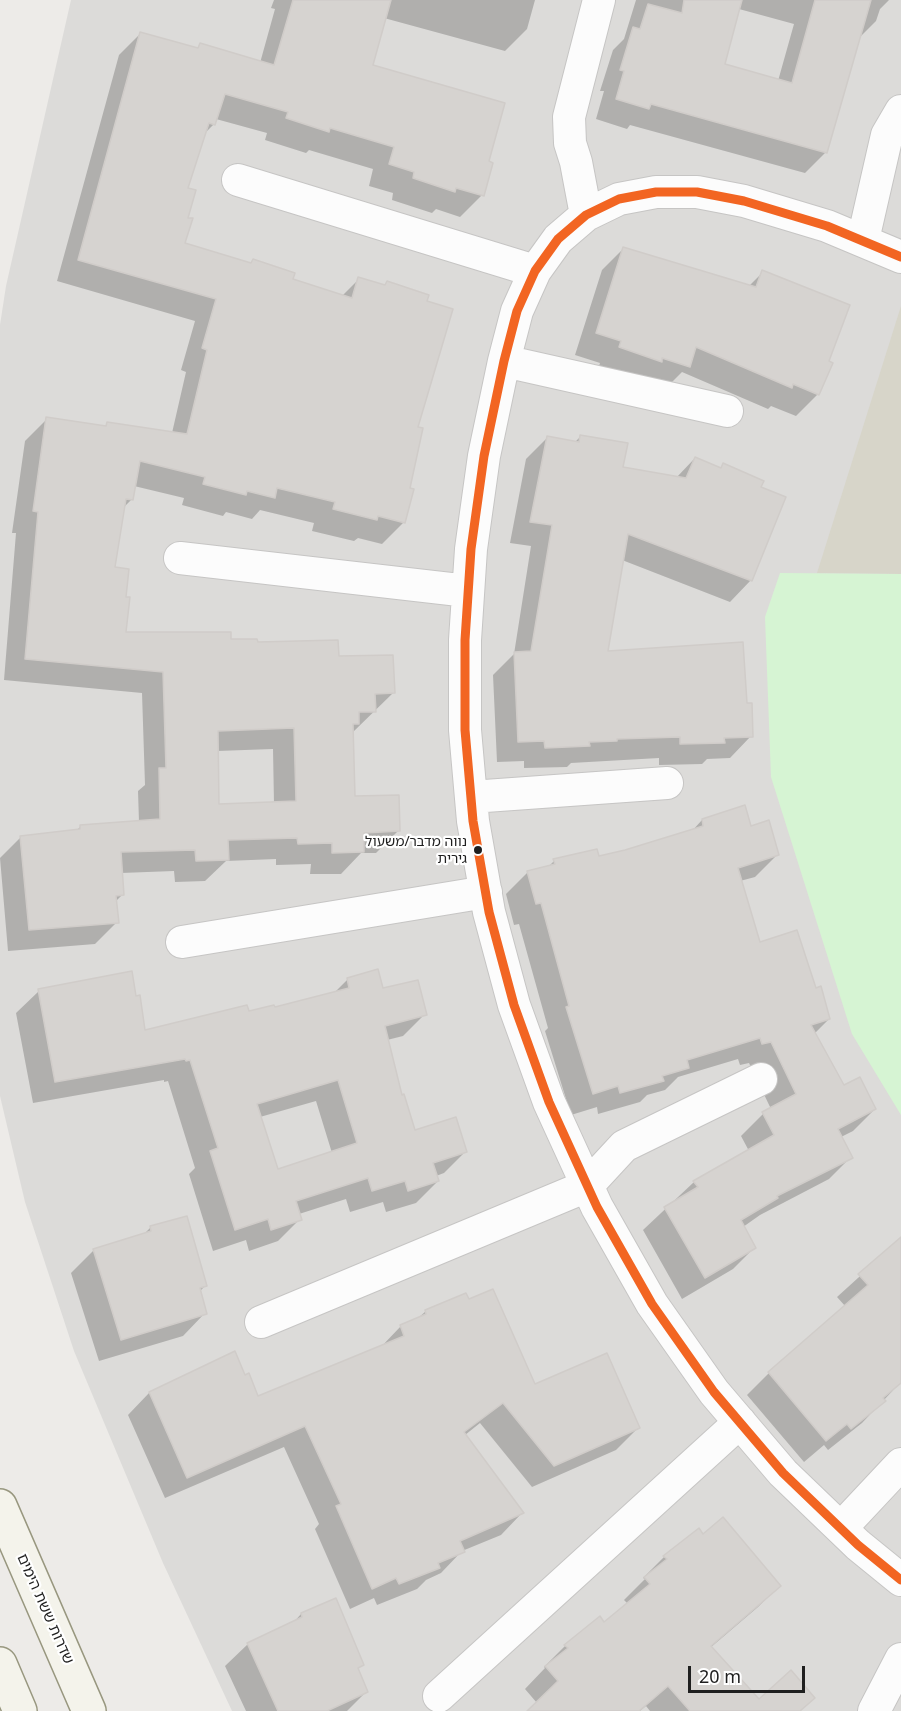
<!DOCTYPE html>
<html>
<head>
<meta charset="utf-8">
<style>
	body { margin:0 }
	#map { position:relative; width:901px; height:1711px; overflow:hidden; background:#edebe8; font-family:"Noto Sans",sans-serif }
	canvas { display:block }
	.scale { position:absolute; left:688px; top:1666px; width:117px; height:27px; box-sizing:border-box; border:3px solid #1f1f1f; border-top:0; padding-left:8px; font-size:18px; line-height:21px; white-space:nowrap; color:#1f1f1f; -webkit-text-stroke:4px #fff; paint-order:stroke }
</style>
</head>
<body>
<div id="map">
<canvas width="901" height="1711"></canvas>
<div class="scale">20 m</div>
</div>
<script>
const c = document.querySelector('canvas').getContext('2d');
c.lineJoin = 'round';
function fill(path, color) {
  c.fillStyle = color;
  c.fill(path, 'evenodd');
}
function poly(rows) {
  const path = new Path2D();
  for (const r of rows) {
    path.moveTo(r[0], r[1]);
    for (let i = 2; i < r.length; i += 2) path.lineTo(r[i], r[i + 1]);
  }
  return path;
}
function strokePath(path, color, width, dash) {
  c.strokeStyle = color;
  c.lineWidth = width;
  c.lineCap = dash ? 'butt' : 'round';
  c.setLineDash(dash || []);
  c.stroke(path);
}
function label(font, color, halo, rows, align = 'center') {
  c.font = font + ' "Noto Sans","Noto Sans Hebrew",sans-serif';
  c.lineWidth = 4.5;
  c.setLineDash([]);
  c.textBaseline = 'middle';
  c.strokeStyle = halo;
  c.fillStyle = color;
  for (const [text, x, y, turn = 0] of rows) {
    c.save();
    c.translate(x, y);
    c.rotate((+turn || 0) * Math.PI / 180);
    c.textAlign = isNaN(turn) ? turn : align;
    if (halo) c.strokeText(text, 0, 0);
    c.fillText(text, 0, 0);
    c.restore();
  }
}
fill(poly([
	[71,0,901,0,901,1711,232,1711,163,1563,74,1351,25,1202,0,1096,0,325,6,286]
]), '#dcdbd9');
fill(poly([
	[901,306,901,574,817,573]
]), '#d7d5c9');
fill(poly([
	[780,573,901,574,901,1115,852,1034,771,777,765,617]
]), '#d6f4d3');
fill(poly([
	[274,0,535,0,527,29,505,51,384,18,371,66,487,162,482,195,460,217,436,209,432,213,392,200,393,193,369,186,373,169,309,150,306,153,265,140,267,133,216,119,214,124,203,135,186,189,186,219,183,244,249,264,253,261,291,280,342,296,359,279,425,302,416,428,404,522,382,544,358,538,354,541,312,531,314,523,260,510,252,519,226,512,223,516,182,505,184,498,134,486,132,499,123,508,113,568,124,634,256,643,337,658,393,693,352,733,354,798,398,831,376,853,361,853,341,874,310,874,311,864,276,865,276,859,226,861,205,881,175,882,174,871,121,873,122,895,115,902,117,922,95,944,8,951,0,858,21,837,76,831,81,826,139,822,138,791,145,785,142,693,4,680,16,533,12,533,25,441,47,419,104,427,108,423,172,433,186,372,181,370,195,321,57,281,119,55,141,33,197,49,200,45,260,63,275,9,271,8],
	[273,749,274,804,218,806,217,751],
	[636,0,889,0,880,9,876,21,858,39,826,152,805,173,630,125,627,129,596,119,604,91,600,91,613,50,624,39],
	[739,9,794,24,778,81,723,65],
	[624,248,749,286,763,272,827,362,818,394,796,416,771,406,768,409,682,372,666,388,598,369,600,363,575,355,602,270],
	[581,436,621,469,676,478,695,458,720,468,723,465,759,488,751,580,730,602,622,560,607,652,745,704,751,736,730,758,707,759,702,764,659,765,659,758,571,763,567,767,524,768,524,761,497,762,493,675,514,654,531,546,510,543,526,459,547,438,574,443],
	[702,820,750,828,777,855,755,877,740,881,759,944,815,989,829,1019,814,1034,843,1087,875,1109,853,1131,841,1137,851,1157,829,1179,760,1215,743,1227,755,1247,733,1269,682,1299,643,1230,694,1182,749,1151,741,1136,763,1114,771,1109,749,1063,740,1065,738,1059,678,1077,665,1090,647,1095,640,1102,598,1114,597,1107,571,1115,545,1031,548,1028,519,924,514,925,506,894,528,872,548,867,554,861,598,858,625,851,692,831],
	[348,979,382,990,425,1014,403,1036,387,1040,401,1097,414,1132,466,1151,444,1173,436,1176,438,1181,416,1203,386,1212,383,1202,350,1212,346,1199,299,1214,300,1219,278,1241,249,1251,246,1240,213,1251,189,1174,195,1168,168,1081,164,1082,164,1080,33,1103,16,1013,39,991,144,1032,274,1009,333,994],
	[316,1101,332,1153,277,1171,260,1117],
	[150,1228,205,1286,199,1292,205,1313,183,1336,99,1361,71,1273,93,1251,143,1235],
	[901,1239,901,1382,862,1423,828,1450,824,1445,804,1462,747,1395,769,1373,846,1307,837,1297],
	[426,1311,534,1386,638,1428,616,1450,532,1487,480,1423,465,1435,522,1513,501,1535,462,1551,441,1573,426,1580,417,1589,377,1605,374,1598,350,1609,315,1529,319,1524,284,1447,165,1498,128,1415,149,1393,234,1353,244,1377,257,1398,380,1348,401,1326,417,1319],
	[698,1530,703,1536,779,1586,758,1607,710,1648,759,1701,799,1711,650,1711,646,1706,640,1711,529,1711,537,1703,525,1689,545,1668,544,1667,565,1646,599,1619,604,1624,628,1604,624,1600,645,1579,643,1578,664,1557],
	[301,1614,362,1665,357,1670,366,1692,347,1711,246,1711,225,1666,248,1644,293,1623]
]), '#0003');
const building = poly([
	[293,0,391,0,373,65,505,103,489,161,493,163,484,196,456,188,455,192,413,178,414,172,389,164,394,147,330,128,329,132,286,118,288,112,225,94,215,125,209,123,188,188,196,190,188,218,193,218,185,243,251,263,253,259,295,273,293,279,352,298,358,277,385,285,387,281,429,295,427,301,453,309,418,427,423,428,410,488,414,489,405,523,378,516,377,520,333,509,335,502,277,488,275,498,247,491,246,495,203,484,205,477,140,461,133,500,126,499,115,567,129,569,126,597,130,597,126,632,231,632,231,639,257,639,258,642,338,640,339,656,393,655,395,693,375,694,376,712,359,712,359,724,353,724,355,796,399,795,400,831,364,833,364,852,332,853,332,843,298,844,297,838,228,840,229,860,196,861,195,850,121,852,124,895,116,896,119,923,29,930,20,836,80,829,80,825,160,819,159,768,166,768,163,672,25,659,38,512,33,511,46,417,106,426,107,422,187,434,207,350,202,348,216,299,78,260,140,32,198,48,200,43,274,65,293,0],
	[294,728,296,801,219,804,218,731,294,728],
	[684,0,742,0,725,64,792,83,815,0,871,0,827,153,651,104,649,109,616,99,624,71,620,70,633,27,640,29,648,4,682,13,684,0],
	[623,247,756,287,762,270,850,305,829,361,833,363,819,395,793,384,792,388,696,347,690,367,662,358,662,362,619,347,621,341,596,333,623,247],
	[580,435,628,443,623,467,686,478,695,457,721,468,723,463,764,481,761,487,786,497,752,581,628,534,608,651,743,642,747,703,752,703,753,737,724,738,725,743,680,744,680,737,617,739,617,741,589,742,590,746,545,748,544,741,518,742,514,652,531,651,552,525,530,522,547,436,579,442,580,435],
	[745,805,751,826,769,820,779,855,738,868,760,942,797,930,816,988,821,986,830,1019,811,1025,844,1085,860,1077,876,1109,838,1129,853,1158,777,1196,778,1198,741,1220,756,1248,705,1278,664,1207,698,1187,693,1181,774,1135,762,1112,796,1094,771,1042,762,1044,760,1038,687,1060,689,1068,662,1076,664,1081,620,1093,618,1086,593,1094,566,1007,569,1006,541,903,536,904,527,871,555,864,553,859,597,849,599,856,625,850,703,826,702,819,745,805],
	[378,969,383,988,418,980,427,1015,385,1026,402,1095,404,1094,415,1130,456,1117,467,1152,433,1163,439,1181,408,1191,405,1181,372,1191,368,1178,296,1201,302,1220,271,1230,268,1219,235,1230,210,1151,218,1148,190,1060,186,1061,185,1059,55,1082,38,989,132,971,136,996,140,995,145,1030,247,1005,249,1011,274,1005,275,1007,349,988,347,978,378,969],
	[338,1080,357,1143,278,1169,257,1104,338,1080],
	[187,1216,207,1286,200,1288,207,1314,121,1340,93,1249,151,1231,150,1226,187,1216],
	[901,1237,901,1383,883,1398,886,1401,851,1429,847,1424,826,1441,768,1372,868,1285,858,1274,901,1237],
	[493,1289,535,1384,607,1353,640,1428,554,1466,503,1403,464,1432,524,1513,460,1541,465,1552,438,1563,440,1568,399,1584,396,1578,372,1589,336,1506,341,1504,305,1426,187,1478,149,1392,235,1351,245,1375,249,1373,258,1396,404,1336,400,1325,426,1314,425,1310,466,1293,469,1299,493,1289],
	[723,1517,781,1586,711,1646,759,1699,791,1670,815,1698,800,1711,690,1711,668,1686,639,1711,527,1711,558,1681,545,1666,568,1648,564,1645,600,1616,604,1622,650,1584,644,1577,667,1559,663,1556,699,1528,703,1534,723,1517],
	[336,1598,364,1665,358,1668,368,1692,327,1711,278,1711,247,1643,302,1617,301,1613,336,1598]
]);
fill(building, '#d6d3d0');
strokePath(building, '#d0ccc9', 1.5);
const street = poly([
	[238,180,535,271],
	[586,215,576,162,570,143,569,117,599,0],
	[863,240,887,135,901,111],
	[901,257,827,226,744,201,697,192,656,192,619,199,586,215,558,239,535,271,517,311,504,361,484,456,471,549,465,640,465,730,473,821,489,912,514,1005,549,1102,597,1207,652,1304,714,1392,783,1473,858,1545,901,1580],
	[504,361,727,411],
	[180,558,468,591],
	[471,797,667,783],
	[182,942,486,892],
	[261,1322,587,1186,624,1146,761,1079],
	[841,1528,901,1464],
	[439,1696,740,1422],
	[874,1711,901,1659]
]);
const secondary = poly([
	[0,1506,89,1711],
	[0,1664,20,1711]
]);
strokePath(street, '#c6c5c4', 34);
strokePath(secondary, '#98977f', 36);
strokePath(street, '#fcfcfc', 32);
strokePath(secondary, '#f4f3eb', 33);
strokePath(poly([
	[901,257,827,226,744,201,697,192,656,192,619,199,586,215,558,239,535,271,517,311,504,361,484,456,471,549,465,640,465,730,473,821,489,912,514,1005,549,1102,597,1207,652,1304,714,1392,783,1473,858,1545,901,1580]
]), '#f26522', 9);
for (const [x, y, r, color] of [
	[478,850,5,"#1f1f1f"]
]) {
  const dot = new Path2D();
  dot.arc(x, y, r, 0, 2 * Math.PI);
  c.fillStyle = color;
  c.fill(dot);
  strokePath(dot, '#fff', 2);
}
label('14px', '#1f1f1f', '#fff', [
	["נווה מדבר/משעול",467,842],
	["גירית",467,859]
], 'right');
label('15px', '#1f1f1f', '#fff', [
	["שדרות ששת הימים",45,1609,66]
]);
</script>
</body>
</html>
